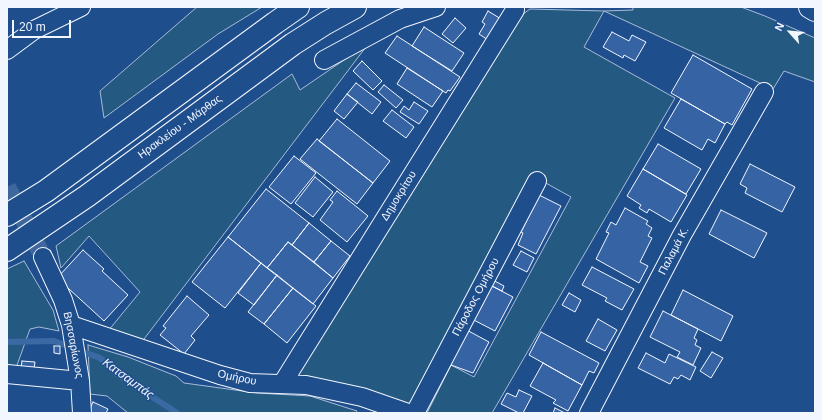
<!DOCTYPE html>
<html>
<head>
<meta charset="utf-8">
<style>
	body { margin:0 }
	#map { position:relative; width:822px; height:420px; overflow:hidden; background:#1f4e8c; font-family:Helvetica,sans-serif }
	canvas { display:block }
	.frame { position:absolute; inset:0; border:8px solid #f2f6ff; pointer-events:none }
	.north { position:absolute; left:770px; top:12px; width:40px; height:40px; -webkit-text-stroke:3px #1f4e8c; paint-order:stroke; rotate:297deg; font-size:11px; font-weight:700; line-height:16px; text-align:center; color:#f2f6ff }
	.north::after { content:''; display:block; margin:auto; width:14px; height:18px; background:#f2f6ff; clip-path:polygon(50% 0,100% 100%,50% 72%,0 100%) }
	.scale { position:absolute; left:12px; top:20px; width:59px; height:18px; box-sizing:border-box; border:2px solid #f2f6ff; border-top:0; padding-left:5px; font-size:12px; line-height:14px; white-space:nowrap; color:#f2f6ff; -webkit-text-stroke:3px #1f4e8c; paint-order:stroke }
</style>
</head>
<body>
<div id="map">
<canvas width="822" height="420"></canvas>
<div class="frame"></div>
<div class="north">N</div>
<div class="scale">20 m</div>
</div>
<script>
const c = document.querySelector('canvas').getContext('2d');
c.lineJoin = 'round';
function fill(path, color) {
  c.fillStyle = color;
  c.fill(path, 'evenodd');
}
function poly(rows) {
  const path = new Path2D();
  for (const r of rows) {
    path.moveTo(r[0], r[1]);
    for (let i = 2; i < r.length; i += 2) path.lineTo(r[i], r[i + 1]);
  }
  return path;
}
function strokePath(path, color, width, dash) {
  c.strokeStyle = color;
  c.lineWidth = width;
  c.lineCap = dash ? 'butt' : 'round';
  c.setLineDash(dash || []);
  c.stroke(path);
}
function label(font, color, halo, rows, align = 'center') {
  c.font = font + ' Helvetica,sans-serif';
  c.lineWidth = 3;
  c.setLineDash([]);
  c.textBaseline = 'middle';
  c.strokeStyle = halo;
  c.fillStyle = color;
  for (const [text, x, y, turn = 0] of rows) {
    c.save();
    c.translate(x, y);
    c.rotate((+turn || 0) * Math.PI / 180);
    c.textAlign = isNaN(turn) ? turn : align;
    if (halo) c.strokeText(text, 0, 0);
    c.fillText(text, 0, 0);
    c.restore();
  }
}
const green = poly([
	[197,7,262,7,218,34,104,118,100,91,197,7],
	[633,7,741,7,765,16,815,38,815,82,784,71,773,89,604,11,584,47,675,98,492,413,427,413,451,365,474,377,571,197,535,177,409,406,297,376,519,17,530,9,604,11,633,10,633,7],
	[369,43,141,343,108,331,140,292,89,236,61,268,56,246,292,74,300,90,369,43],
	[24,261,53,310,59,331,39,327,30,329,16,368,7,368,7,269,24,261],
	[88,345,128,357,176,376,184,383,257,393,310,396,357,411,356,413,128,413,107,396,90,394,88,345]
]);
fill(green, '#245a82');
strokePath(green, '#a8bbd7', 1);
strokePath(poly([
	[7,342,54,341,100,358,117,374,177,413]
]), '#3b69a3', 6);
const building = poly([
	[488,11,501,19,488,40,479,34,485,24,482,22,488,11],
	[455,18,466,28,453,43,442,34,455,18],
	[424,27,464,53,452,71,412,46,424,27],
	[612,32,629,41,632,35,646,42,635,61,624,55,623,58,603,47,612,32],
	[397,36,460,77,450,91,448,90,446,93,385,53,397,36],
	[693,55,752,89,732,125,727,122,725,124,671,93,693,55],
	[362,61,382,81,373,90,353,71,362,61],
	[407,68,443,91,432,107,397,84,407,68],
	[356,83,381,102,372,114,347,94,356,83],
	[384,85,403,100,396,108,378,92,384,85],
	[347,94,358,102,344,119,334,111,347,94],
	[681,99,725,124,715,143,708,139,702,150,664,128,681,99],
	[414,102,428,111,419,124,400,112,404,106,409,110,414,102],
	[392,110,414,127,406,138,383,121,392,110],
	[337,119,390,161,373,183,319,141,337,119],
	[317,139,373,183,357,204,300,159,317,139],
	[658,144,701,169,686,194,643,169,658,144],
	[294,156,316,173,291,204,269,187,294,156],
	[750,164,795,187,782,212,745,193,747,188,740,184,750,164],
	[643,169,687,195,671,222,649,209,647,213,639,208,641,205,627,196,643,169],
	[315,177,333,192,313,217,295,203,315,177],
	[266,189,309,223,292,245,288,242,267,268,228,237,266,189],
	[337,191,368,216,347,242,320,220,333,202,330,200,337,191],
	[539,195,561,206,536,254,518,245,523,233,521,232,539,195],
	[625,208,648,221,646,224,652,228,648,236,652,238,640,262,648,266,639,283,596,259,609,233,606,232,611,222,616,225,625,208],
	[721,210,767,233,754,258,709,234,721,210],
	[309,223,331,241,314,262,292,245,309,223],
	[228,237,261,263,225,308,192,282,228,237],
	[331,241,350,256,333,278,314,262,331,241],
	[288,242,333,278,313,304,267,268,288,242],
	[83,250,104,269,102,271,128,295,104,321,57,278,83,250],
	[521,251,534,258,527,272,513,265,521,251],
	[261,263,277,275,254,305,238,293,261,263],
	[592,267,634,289,622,310,605,301,607,298,582,285,592,267],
	[277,275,293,288,264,324,248,312,277,275],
	[489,278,504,286,502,291,486,283,489,278],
	[486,283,513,297,495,331,468,317,486,283],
	[293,288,316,306,287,343,264,324,293,288],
	[683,290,733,316,721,341,671,315,683,290],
	[569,293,581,300,575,312,562,305,569,293],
	[187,296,209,315,191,336,195,340,184,354,160,335,166,328,163,326,187,296],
	[663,311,698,329,694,338,697,340,695,345,701,348,693,365,677,357,680,352,650,337,663,311],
	[598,319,617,330,605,351,586,341,598,319],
	[463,328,489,342,473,373,451,365,447,359,463,328],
	[541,332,599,363,594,373,589,371,582,385,529,355,541,332],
	[54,346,60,346,60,354,54,353,54,346],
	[712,352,723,358,711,378,700,371,712,352],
	[646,353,665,363,669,354,696,367,690,380,681,375,678,379,674,377,670,384,638,368,646,353],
	[22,361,35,362,34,369,21,368,22,361],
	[543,363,582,385,568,411,553,403,556,400,530,386,543,363],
	[519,390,532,396,523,413,519,413,501,404,507,393,516,397,519,390],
	[93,402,108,409,106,413,92,413,89,411,93,402],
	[555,408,565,413,553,413,555,408]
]);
fill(building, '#3563a3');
strokePath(building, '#f2f6ff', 1);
strokePath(poly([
	[7,187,43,257]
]), '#3f679d', 18, [18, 9]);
const street = poly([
	[7,50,34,30,81,7],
	[324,60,400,19,436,7],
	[43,257,63,300,71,325,80,381,82,413],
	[71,325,220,375,250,383,306,385,362,397,408,413],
	[7,374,80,381],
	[282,384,515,10,515,7],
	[415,413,537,181],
	[589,413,682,235,764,92]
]);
const primary = poly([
	[810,7,815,10],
	[7,215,46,191,275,23,298,7],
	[7,250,87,196,293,44,326,23,355,7]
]);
strokePath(street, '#f2f6ff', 20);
strokePath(primary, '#f2f6ff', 24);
strokePath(street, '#1f4e8c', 18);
strokePath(primary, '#1f4e8c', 22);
label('11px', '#f2f6ff', '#1f4e8c', [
	["Ηρακλείου - Μάρθας",180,127,-36],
	["Δημοκρίτου",399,196,-58],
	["Παλαμά Κ.",674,251,-62],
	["Πάροδος Ομήρου",476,297,-62],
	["Βησσαρίωνος",73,345,79],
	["Ομήρου",237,378,12]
]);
label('italic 12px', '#f2f6ff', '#1f4e8c', [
	["Κατσαμπάς",128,379,36]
]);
</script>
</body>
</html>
